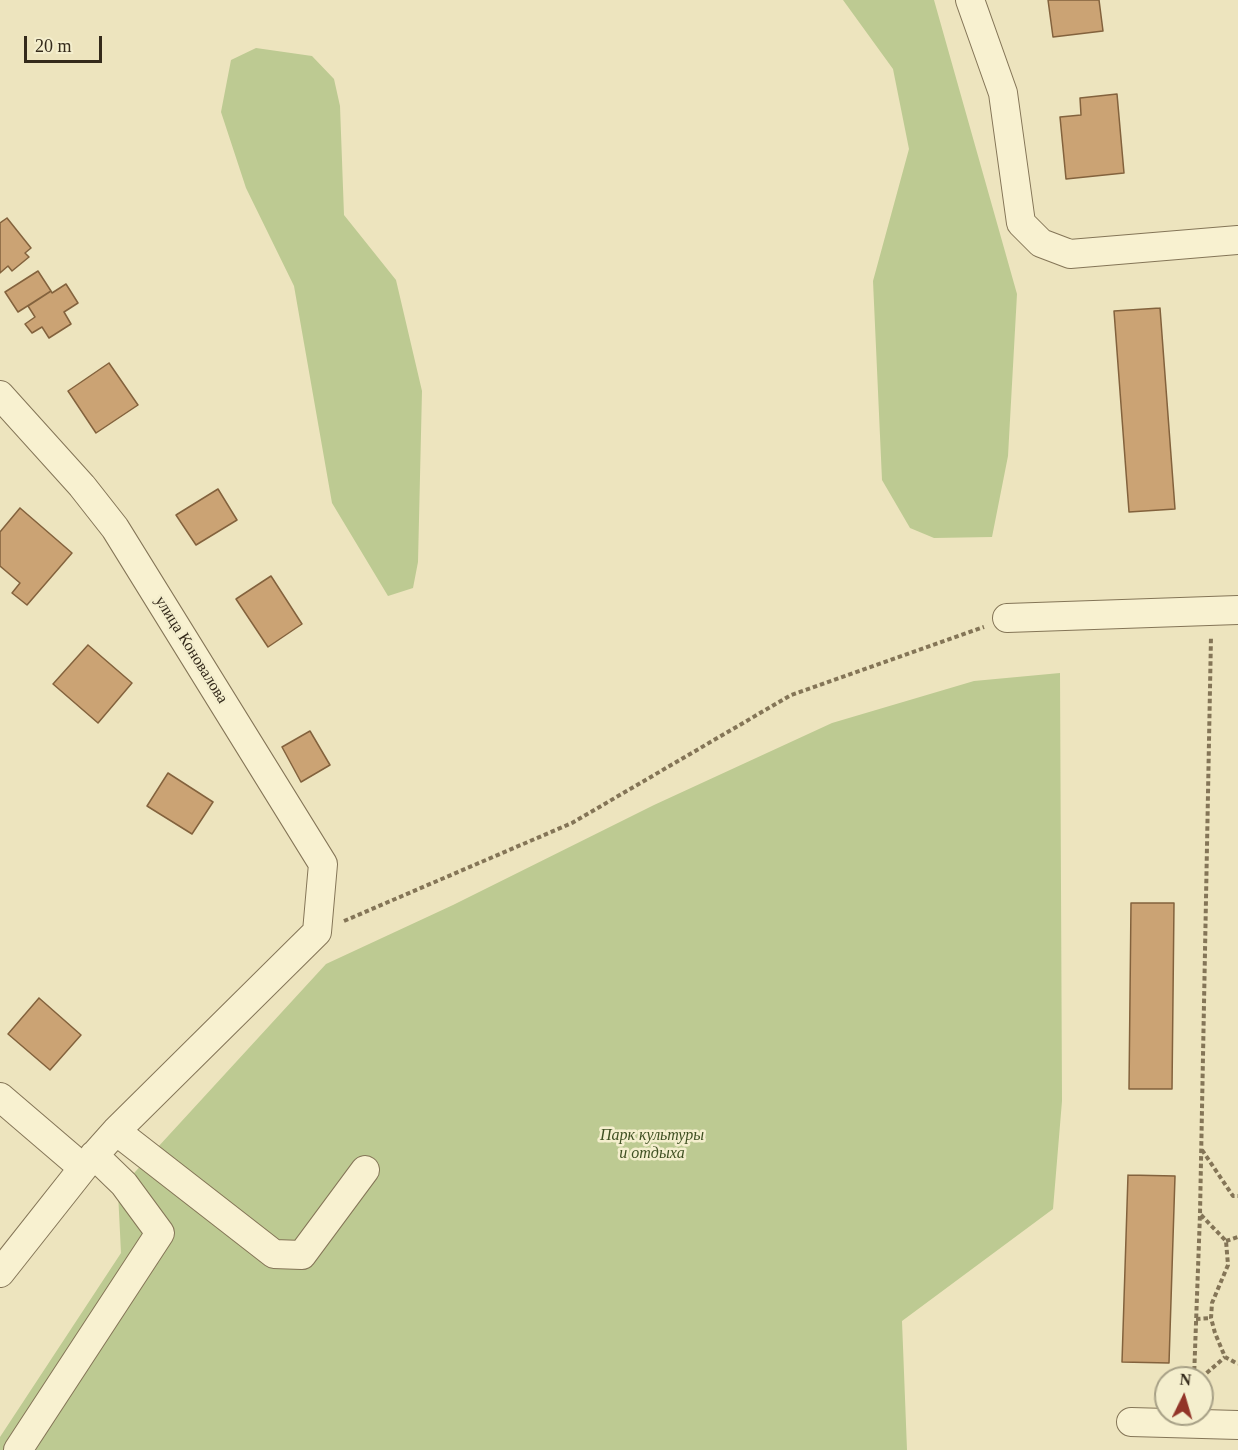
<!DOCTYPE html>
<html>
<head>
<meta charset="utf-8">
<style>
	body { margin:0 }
	#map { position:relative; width:1238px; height:1450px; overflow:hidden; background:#ede4be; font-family:Georgia,serif }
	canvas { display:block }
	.north { position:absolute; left:1154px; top:1366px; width:60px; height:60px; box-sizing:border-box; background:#f4eecd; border:2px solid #a7a086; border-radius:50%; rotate:5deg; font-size:16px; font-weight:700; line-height:24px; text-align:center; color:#342a1b }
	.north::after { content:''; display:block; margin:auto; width:21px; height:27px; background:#923428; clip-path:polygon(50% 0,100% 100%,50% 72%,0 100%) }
	.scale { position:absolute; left:24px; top:36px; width:78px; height:27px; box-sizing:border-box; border:3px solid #342a1b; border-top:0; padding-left:8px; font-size:18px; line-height:21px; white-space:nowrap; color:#342a1b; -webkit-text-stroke:4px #f4eecd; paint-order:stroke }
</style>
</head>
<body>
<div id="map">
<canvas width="1238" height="1450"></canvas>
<div class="north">N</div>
<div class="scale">20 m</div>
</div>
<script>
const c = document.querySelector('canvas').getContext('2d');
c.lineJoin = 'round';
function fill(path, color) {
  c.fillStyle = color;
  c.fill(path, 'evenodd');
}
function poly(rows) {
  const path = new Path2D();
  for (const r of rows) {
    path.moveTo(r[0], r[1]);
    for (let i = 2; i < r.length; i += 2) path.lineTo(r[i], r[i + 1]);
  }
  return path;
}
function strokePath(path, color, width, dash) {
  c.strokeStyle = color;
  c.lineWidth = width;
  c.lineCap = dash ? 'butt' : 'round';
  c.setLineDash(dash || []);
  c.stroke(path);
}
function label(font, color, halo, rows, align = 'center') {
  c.font = font + ' Georgia,serif';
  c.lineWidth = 5;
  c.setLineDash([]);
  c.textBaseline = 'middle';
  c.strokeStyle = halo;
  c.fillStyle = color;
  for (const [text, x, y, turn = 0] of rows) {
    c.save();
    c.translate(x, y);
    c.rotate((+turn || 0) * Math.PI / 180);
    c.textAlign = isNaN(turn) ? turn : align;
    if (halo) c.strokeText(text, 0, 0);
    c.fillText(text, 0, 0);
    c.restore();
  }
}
fill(poly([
	[843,0,934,0,1017,294,1008,456,992,537,934,538,910,528,882,480,873,281,909,149,893,69],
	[256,48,312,56,334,79,340,106,344,215,396,280,422,391,418,562,413,588,388,596,332,503,294,286,246,188,221,112,231,60],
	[1060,673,1062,1101,1053,1209,902,1321,907,1450,0,1450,0,1437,121,1253,118,1192,124,1184,326,964,453,905,654,805,832,723,974,681]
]), '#bdca92');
const building = poly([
	[1048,0,1099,0,1103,31,1053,37,1048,0],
	[1117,94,1124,173,1066,179,1060,117,1081,115,1080,98,1117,94],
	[7,218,31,248,25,253,29,257,12,271,8,266,0,273,0,223,7,218],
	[38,271,51,291,18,312,5,292,38,271],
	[66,284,78,303,64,312,71,324,49,338,42,327,32,333,25,324,35,317,28,306,51,291,52,293,66,284],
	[1160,308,1175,509,1129,512,1114,311,1160,308],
	[109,363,138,405,96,433,68,391,109,363],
	[218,489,237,520,196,545,176,515,218,489],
	[20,508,72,553,27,605,12,593,20,583,0,566,0,532,20,508],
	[271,576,302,624,268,647,236,599,271,576],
	[88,645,132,683,98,723,53,684,88,645],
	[310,731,330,765,301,782,282,747,310,731],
	[168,773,213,802,192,834,147,806,168,773],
	[1131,903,1174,903,1172,1089,1129,1089,1131,903],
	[39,998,81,1035,50,1070,8,1034,39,998],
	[1128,1175,1175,1176,1169,1363,1122,1362,1128,1175]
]);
fill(building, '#cba374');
strokePath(building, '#83623d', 1.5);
const minor = poly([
	[970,0,1003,93,1021,223,1041,243,1070,254,1238,240],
	[0,395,82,486,115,528,323,864,317,932,116,1131,83,1168,0,1273],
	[1007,618,1238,610],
	[0,1097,83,1168],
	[116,1131,274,1254,302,1255,365,1170],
	[1131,1422,1238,1425],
	[18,1450,160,1233,124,1184,94,1155]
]);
strokePath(minor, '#847557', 30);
strokePath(poly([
	[344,921,572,823,791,695,984,627],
	[1202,1150,1233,1196,1238,1196],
	[1201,1215,1226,1241,1228,1265,1212,1303,1211,1318,1215,1333,1225,1357,1238,1364],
	[1226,1241,1238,1237],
	[1196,1319,1211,1318],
	[1194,1378,1200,1214,1211,636],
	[1201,1378,1225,1357]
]), '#847557', 4, [4.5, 3]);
strokePath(minor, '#f8f1d0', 28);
label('16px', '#342a1b', '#f4eecd', [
	["улица Коновалова",191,650,58]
]);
label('italic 16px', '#3f5022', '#f4eecd', [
	["Парк культуры",652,1136],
	["и отдыха",652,1154]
]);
</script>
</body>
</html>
